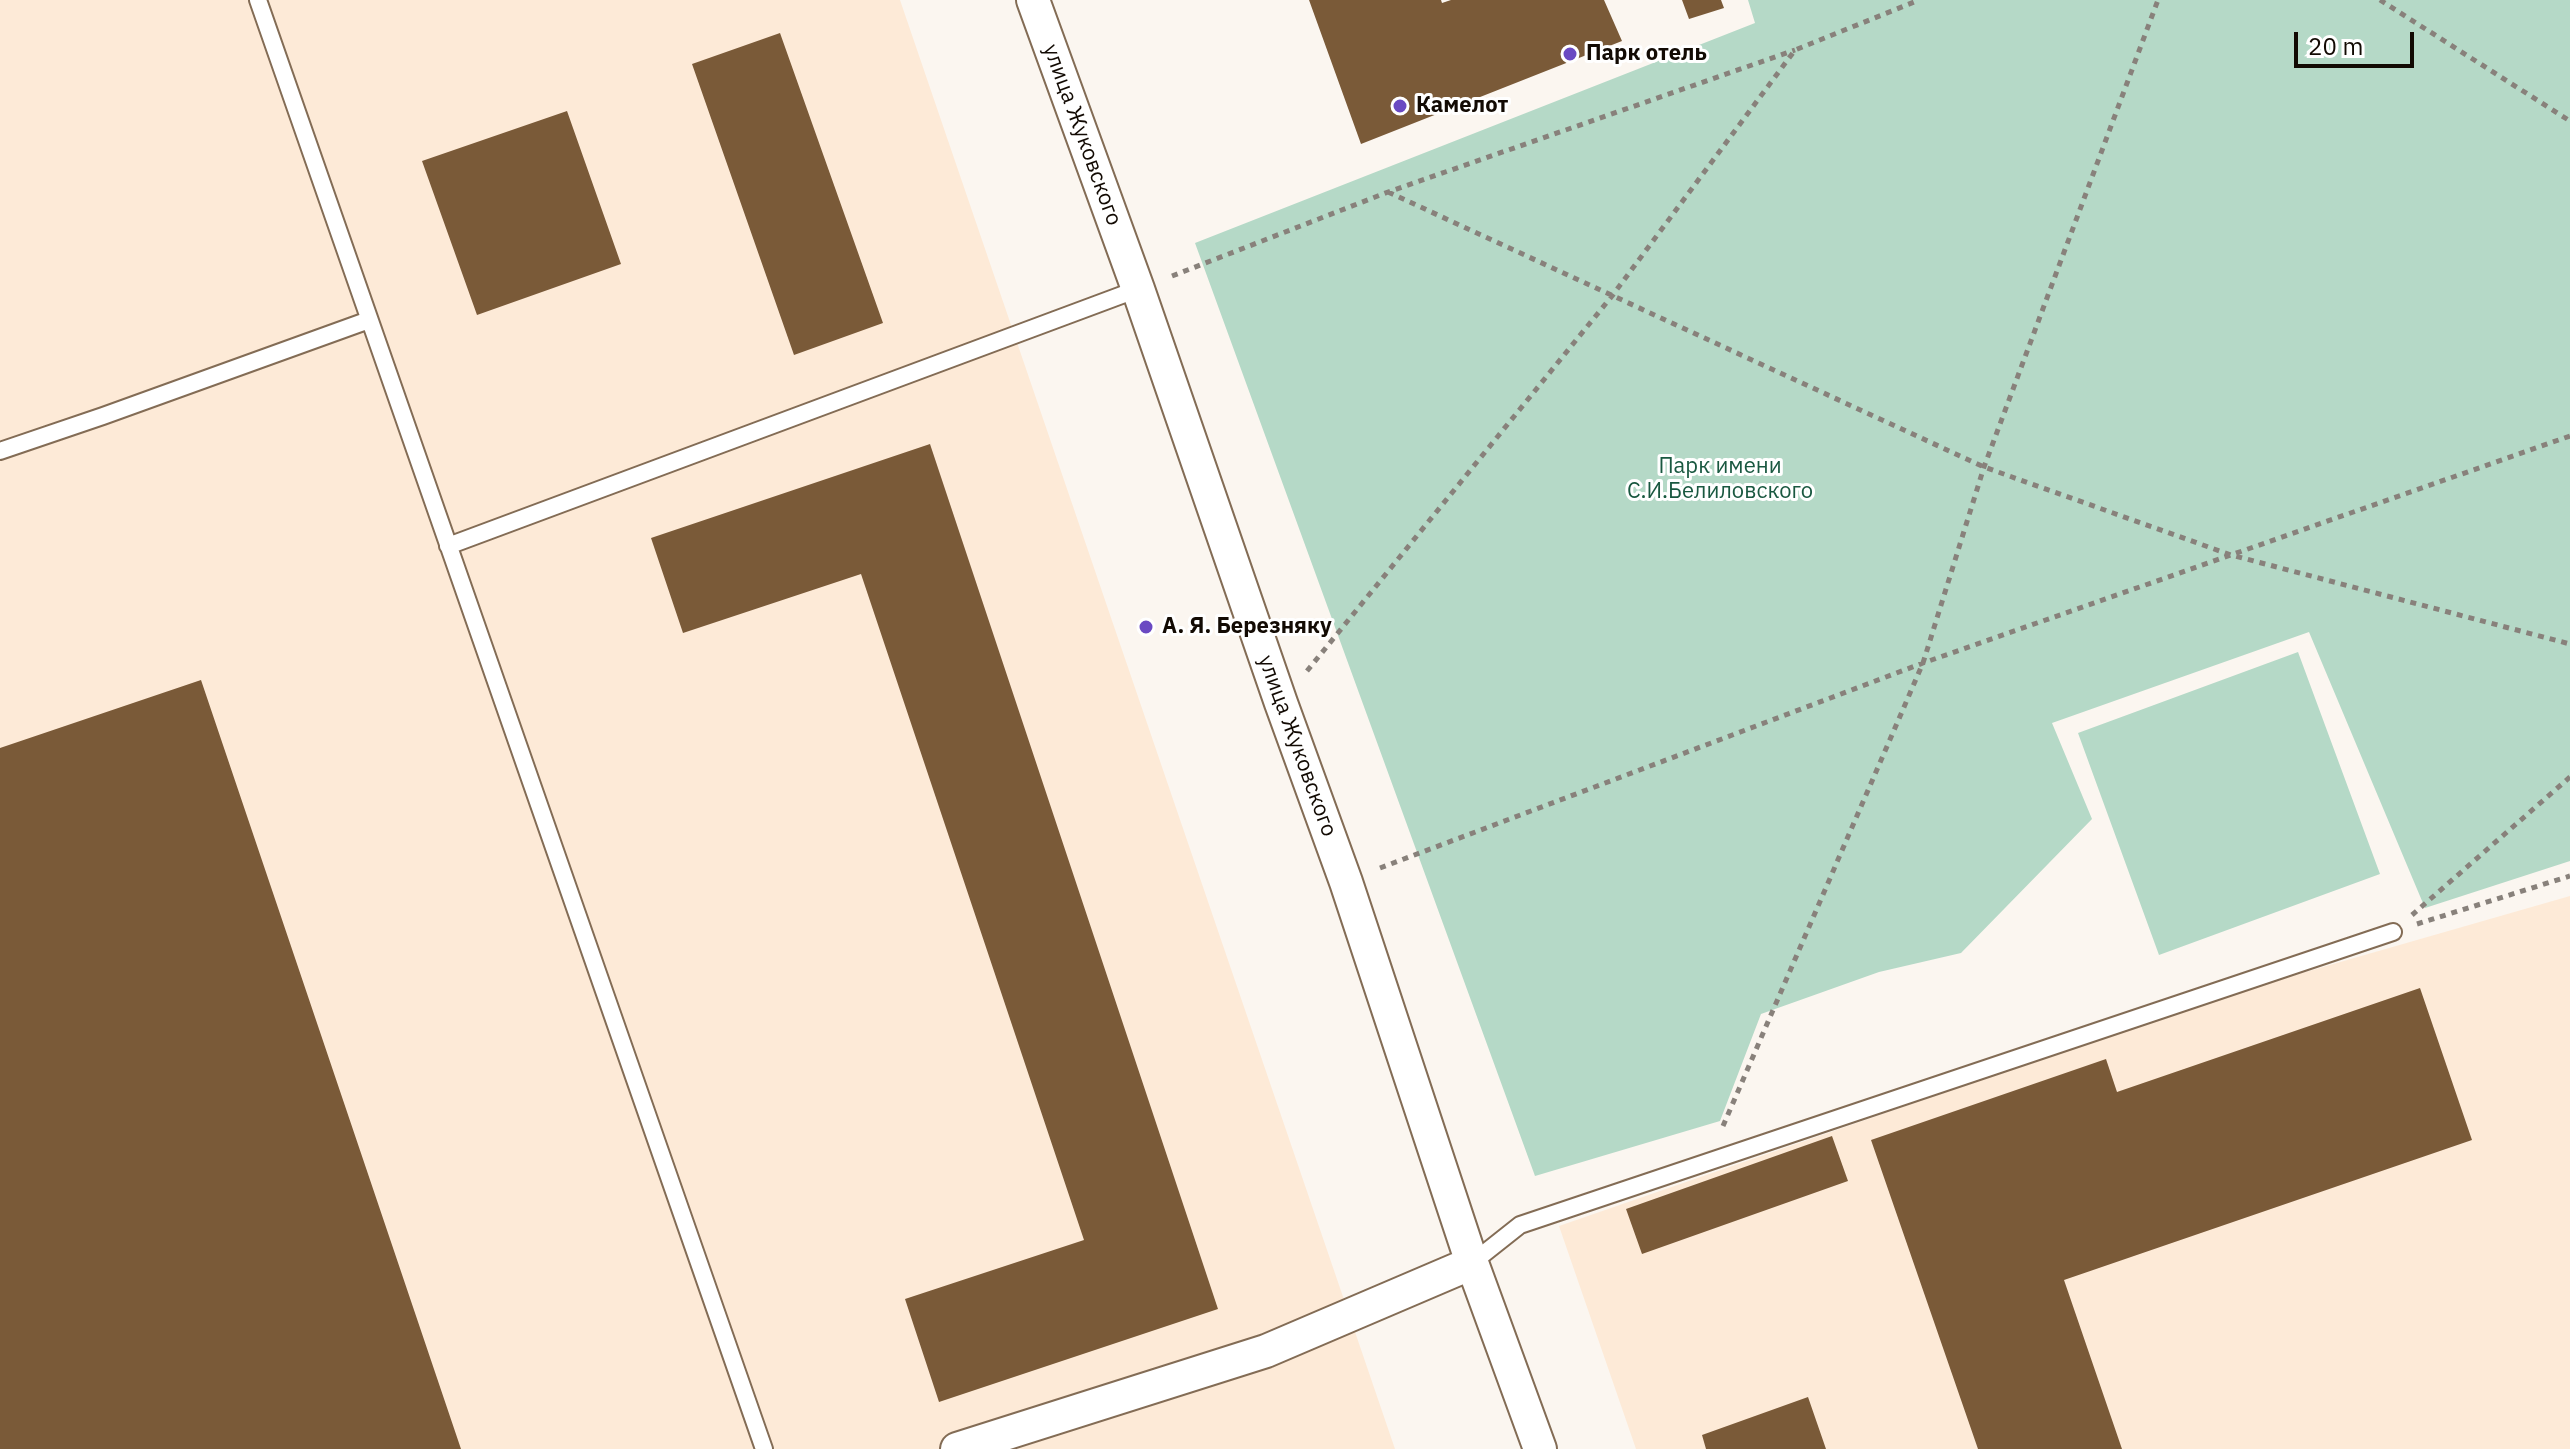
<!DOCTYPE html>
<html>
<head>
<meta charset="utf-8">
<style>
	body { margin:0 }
	#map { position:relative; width:2570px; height:1449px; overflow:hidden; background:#fbf6f0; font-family:"IBM Plex Sans",sans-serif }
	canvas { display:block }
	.scale { position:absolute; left:2294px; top:32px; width:120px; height:36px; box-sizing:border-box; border:4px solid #120a03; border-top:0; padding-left:10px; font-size:24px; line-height:28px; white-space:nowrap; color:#120a03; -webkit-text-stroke:6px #fff; paint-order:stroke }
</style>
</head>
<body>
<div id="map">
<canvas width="2570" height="1449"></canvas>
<div class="scale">20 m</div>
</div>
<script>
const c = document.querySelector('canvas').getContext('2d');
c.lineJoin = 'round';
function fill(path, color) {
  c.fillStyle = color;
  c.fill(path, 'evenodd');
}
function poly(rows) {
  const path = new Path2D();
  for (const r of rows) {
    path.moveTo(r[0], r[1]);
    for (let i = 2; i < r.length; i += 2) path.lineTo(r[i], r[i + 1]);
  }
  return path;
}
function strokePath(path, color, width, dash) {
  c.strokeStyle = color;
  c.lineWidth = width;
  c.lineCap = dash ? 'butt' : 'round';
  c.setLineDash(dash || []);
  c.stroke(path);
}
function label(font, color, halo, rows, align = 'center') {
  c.font = font + ' "IBM Plex Sans",sans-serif';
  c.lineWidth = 6;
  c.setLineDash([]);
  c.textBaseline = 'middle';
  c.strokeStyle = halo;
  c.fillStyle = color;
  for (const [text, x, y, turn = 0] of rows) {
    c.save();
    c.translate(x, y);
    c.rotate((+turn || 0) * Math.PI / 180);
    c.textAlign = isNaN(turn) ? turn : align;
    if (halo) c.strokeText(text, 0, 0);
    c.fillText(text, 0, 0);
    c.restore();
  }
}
fill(poly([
	[0,0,900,0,1395,1449,0,1449],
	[2570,896,2570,1449,1636,1449,1559,1226,2229,994]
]), '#fdead7');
fill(poly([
	[1748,0,2570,0,2570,861,2425,908,2309,632,2052,723,2092,819,1961,953,1879,972,1761,1014,1720,1121,1535,1176,1195,243,1755,23],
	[2298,652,2380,874,2159,955,2078,733]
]), '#b5d9c7');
fill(poly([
	[1309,0,1441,0,1442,3,1451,0,1604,0,1622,41,1361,144],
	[1682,0,1721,0,1724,8,1689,19],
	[780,33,883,323,794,355,692,64],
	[567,111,621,264,477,315,422,161],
	[930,444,1218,1309,939,1402,905,1299,1084,1240,861,574,683,633,651,538],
	[201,680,461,1449,0,1449,0,748],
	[2420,988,2472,1140,2064,1280,2122,1449,1978,1449,1871,1140,2106,1059,2117,1092],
	[1832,1136,1848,1181,1642,1254,1626,1209],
	[1808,1397,1826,1449,1706,1449,1702,1435]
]), '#7a5a38');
const lane = poly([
	[258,0,764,1449],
	[0,451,103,416,369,320],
	[448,546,1138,289],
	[1472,1263,1520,1225,2393,932]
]);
const street = poly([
	[1033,0,1138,289,1281,703,1346,882,1472,1263,1540,1449],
	[957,1449,1266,1351,1472,1263]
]);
strokePath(lane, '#836c55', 20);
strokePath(street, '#836c55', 36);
strokePath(poly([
	[2380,0,2570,121],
	[1388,192,1984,467,2231,555,2570,644],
	[1172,276,1388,192,1795,50],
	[1307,671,1612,296,1795,50,1919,0],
	[1380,868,1923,663,2570,436],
	[2412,915,2570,777],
	[2417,924,2570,876],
	[1723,1126,1923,663,1984,467,2158,0]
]), '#88817b', 5, [6, 6]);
strokePath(lane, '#fff', 16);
strokePath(street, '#fff', 32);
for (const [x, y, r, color] of [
	[1570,54,8,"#6a49c2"],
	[1400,106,8,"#6a49c2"],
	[1146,627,8,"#6a49c2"]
]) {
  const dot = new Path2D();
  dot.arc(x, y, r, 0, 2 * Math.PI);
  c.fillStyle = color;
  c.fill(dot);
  strokePath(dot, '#fff', 3);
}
label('bold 22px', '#120a03', '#fff', [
	["Парк отель",1586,54],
	["Камелот",1416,106],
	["А. Я. Березняку",1162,627]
], 'left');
label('22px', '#120a03', '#fff', [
	["улица Жуковского",1082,135,70],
	["улица Жуковского",1297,746,70]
]);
label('22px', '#195840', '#fff', [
	["Парк имени",1720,467],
	["С.И.Белиловского",1720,492]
]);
</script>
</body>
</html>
